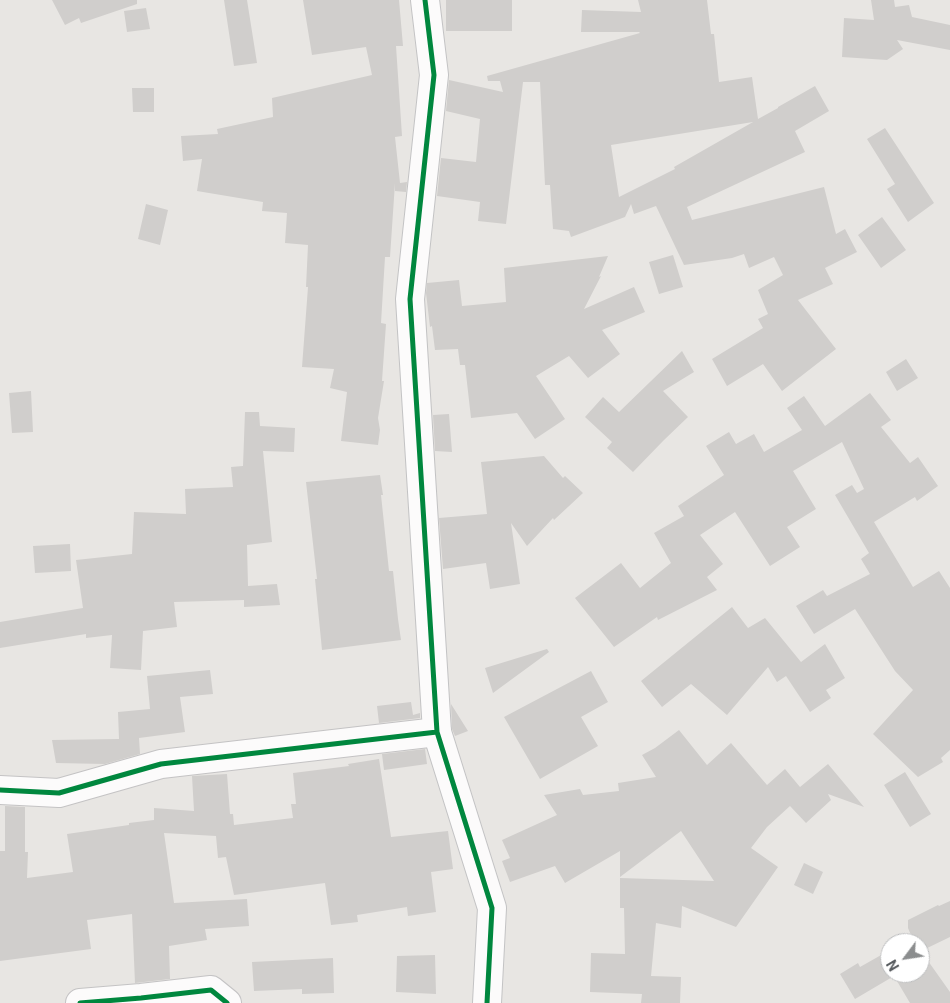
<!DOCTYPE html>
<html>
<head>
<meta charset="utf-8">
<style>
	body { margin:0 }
	#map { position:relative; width:950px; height:1003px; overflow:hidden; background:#e8e6e3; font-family:Roboto,sans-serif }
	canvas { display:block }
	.north { position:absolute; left:880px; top:933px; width:50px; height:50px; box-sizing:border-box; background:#fff; border:1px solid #bdbebf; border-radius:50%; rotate:239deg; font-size:14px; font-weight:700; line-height:20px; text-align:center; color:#595d60 }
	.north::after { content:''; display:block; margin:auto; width:18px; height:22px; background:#8b8d8e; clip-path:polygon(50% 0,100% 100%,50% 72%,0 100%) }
</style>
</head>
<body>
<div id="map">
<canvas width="950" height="1003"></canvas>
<div class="north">N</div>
</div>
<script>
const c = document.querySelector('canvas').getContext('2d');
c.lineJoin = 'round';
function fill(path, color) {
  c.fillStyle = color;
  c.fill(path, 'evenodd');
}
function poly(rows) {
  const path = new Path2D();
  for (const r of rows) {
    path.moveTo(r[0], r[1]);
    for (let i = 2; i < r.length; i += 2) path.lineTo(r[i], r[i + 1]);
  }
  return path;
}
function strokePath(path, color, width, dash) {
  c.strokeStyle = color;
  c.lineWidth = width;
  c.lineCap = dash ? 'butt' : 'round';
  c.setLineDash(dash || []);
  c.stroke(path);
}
fill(poly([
	[52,0,137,0,137,4,81,23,79,18,65,25],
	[224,0,247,0,257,63,234,66],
	[303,0,399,0,403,46,396,46,402,136,395,137,400,183,407,182,406,192,395,191,395,183,390,257,385,257,381,323,386,324,382,381,384,381,378,418,380,430,378,445,341,441,347,392,330,388,334,369,302,367,308,287,306,287,308,245,285,243,287,213,262,211,263,202,197,191,202,159,183,161,181,136,218,134,217,129,273,117,272,98,372,75,366,47,312,55],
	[446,0,512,0,512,31,446,31],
	[638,0,707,0,711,34,714,34,719,82,752,77,758,119,778,108,778,107,815,86,829,111,795,131,805,152,687,207,692,220,824,187,836,234,845,229,857,252,825,268,833,284,798,300,836,349,782,391,763,364,727,386,712,359,763,328,758,319,768,314,758,290,783,275,774,257,749,268,744,254,732,258,684,265,656,206,634,214,631,204,625,217,571,237,569,231,553,229,550,185,545,185,540,82,523,82,506,224,478,221,480,202,437,196,441,158,476,162,480,119,446,111,449,80,503,92,500,81,488,81,487,76,640,33,639,32,581,32,582,10,641,12],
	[753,122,674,167,675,169,619,197,611,145],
	[871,0,894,0,895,7,909,5,912,17,950,25,950,50,897,40,903,49,887,60,842,57,844,18,874,20],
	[146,8,150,29,127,32,124,11],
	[132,88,154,88,154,112,133,112],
	[885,128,934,203,908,222,887,189,895,184,867,139],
	[146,204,168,210,160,245,138,239],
	[882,217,906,250,881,268,858,235],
	[673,255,683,287,659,294,649,262],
	[608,256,599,277,601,276,584,309,634,287,645,312,602,330,620,354,588,378,569,356,536,376,565,419,535,439,517,413,471,418,465,365,460,365,458,349,435,350,432,326,430,327,426,293,427,283,459,280,462,306,506,302,504,268],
	[682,351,694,372,663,391,688,417,664,440,633,472,607,448,612,442,585,417,603,397,619,412],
	[906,359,918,378,897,391,886,372],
	[31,391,33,432,12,433,9,393],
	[870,393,891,420,881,427,910,463,918,457,938,486,917,501,915,497,874,522,913,587,939,571,950,588,950,750,941,758,943,762,918,777,873,734,913,690,895,671,855,609,814,634,796,606,823,590,827,596,870,574,861,559,869,553,835,495,852,485,857,493,864,489,842,442,793,471,816,509,787,527,800,547,770,566,735,512,700,535,723,564,707,577,717,590,658,620,657,617,614,647,575,598,621,563,640,588,671,563,654,533,684,516,678,506,724,475,706,446,729,432,736,444,754,434,764,452,802,430,787,408,804,396,825,426],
	[245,412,259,412,260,426,295,428,294,452,263,451,272,542,247,545,248,586,277,584,280,605,244,607,244,600,174,602,177,627,143,631,141,670,110,668,112,635,86,638,86,634,0,648,0,622,83,608,76,560,132,554,134,512,186,514,185,489,233,487,231,467,243,466],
	[449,414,452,452,435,451,433,415],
	[544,456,563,478,565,476,583,493,554,520,553,518,527,546,511,523,520,584,490,589,486,563,443,569,439,518,487,514,481,462],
	[380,475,383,495,381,495,389,571,393,571,398,619,401,640,322,650,315,579,317,579,306,482],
	[70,544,71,571,35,573,33,546],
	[732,607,748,628,765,618,801,662,825,644,845,678,826,690,831,698,810,712,786,676,777,682,768,667,727,715,691,684,662,707,641,681],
	[547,649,549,652,493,693,485,668],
	[210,670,213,694,180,697,185,732,139,738,140,754,105,764,56,763,52,740,119,739,118,712,150,709,147,676],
	[591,671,608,702,581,717,598,746,540,779,504,717],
	[411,702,413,715,420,713,420,718,379,723,377,706],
	[451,704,468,731,455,736,452,729],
	[679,730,707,765,731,743,767,785,785,769,800,787,828,764,864,807,828,794,831,800,806,823,790,806,767,827,751,848,778,867,736,927,682,906,681,928,656,923,651,976,681,977,680,1003,641,1003,642,994,590,992,591,953,625,954,624,908,620,908,620,878,714,881,681,831,620,877,620,851,565,883,555,866,510,882,502,861,510,858,502,840,557,815,544,795,580,789,583,795,619,791,618,783,656,777,642,755,655,748],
	[425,749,427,764,384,770,382,754],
	[379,759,391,837,448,831,453,869,431,872,436,912,408,916,407,907,357,915,358,922,331,925,325,883,234,895,226,857,218,858,216,836,164,833,174,903,247,899,249,926,205,929,207,940,169,946,170,979,135,983,132,914,87,920,91,949,0,961,0,851,5,851,5,806,25,807,25,852,28,852,27,878,73,872,67,834,129,825,129,823,154,820,154,808,194,811,192,776,227,774,230,814,233,814,234,825,293,818,291,804,296,804,293,773,349,766,348,764],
	[905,772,931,814,910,827,884,785],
	[804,863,823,872,813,894,794,885],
	[950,901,950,937,921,951,950,992,950,1003,910,1003,894,976,855,999,840,974,858,963,860,967,890,950,890,973,920,973,920,943,902,943,912,937,913,940,908,928,908,920,938,905,939,906],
	[435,955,436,994,396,992,397,956],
	[333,958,334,993,302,994,302,989,254,991,252,962]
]), '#d0cecc');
const street = poly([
	[0,790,59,793,161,764,437,732],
	[80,1003,141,998,211,990,227,1003]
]);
const secondary = poly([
	[425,0,434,75,410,299,437,732,492,908,487,1003]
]);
strokePath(street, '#c4c3c4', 30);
strokePath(secondary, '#c3c3c4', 30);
strokePath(street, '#fcfbfb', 28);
strokePath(secondary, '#fcfbfb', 28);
strokePath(poly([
	[425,0,434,75,410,299,437,732,492,908,487,1003],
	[0,790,59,793,161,764,437,732],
	[80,1003,141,998,211,990,227,1003]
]), '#00873e', 5);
</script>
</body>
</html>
